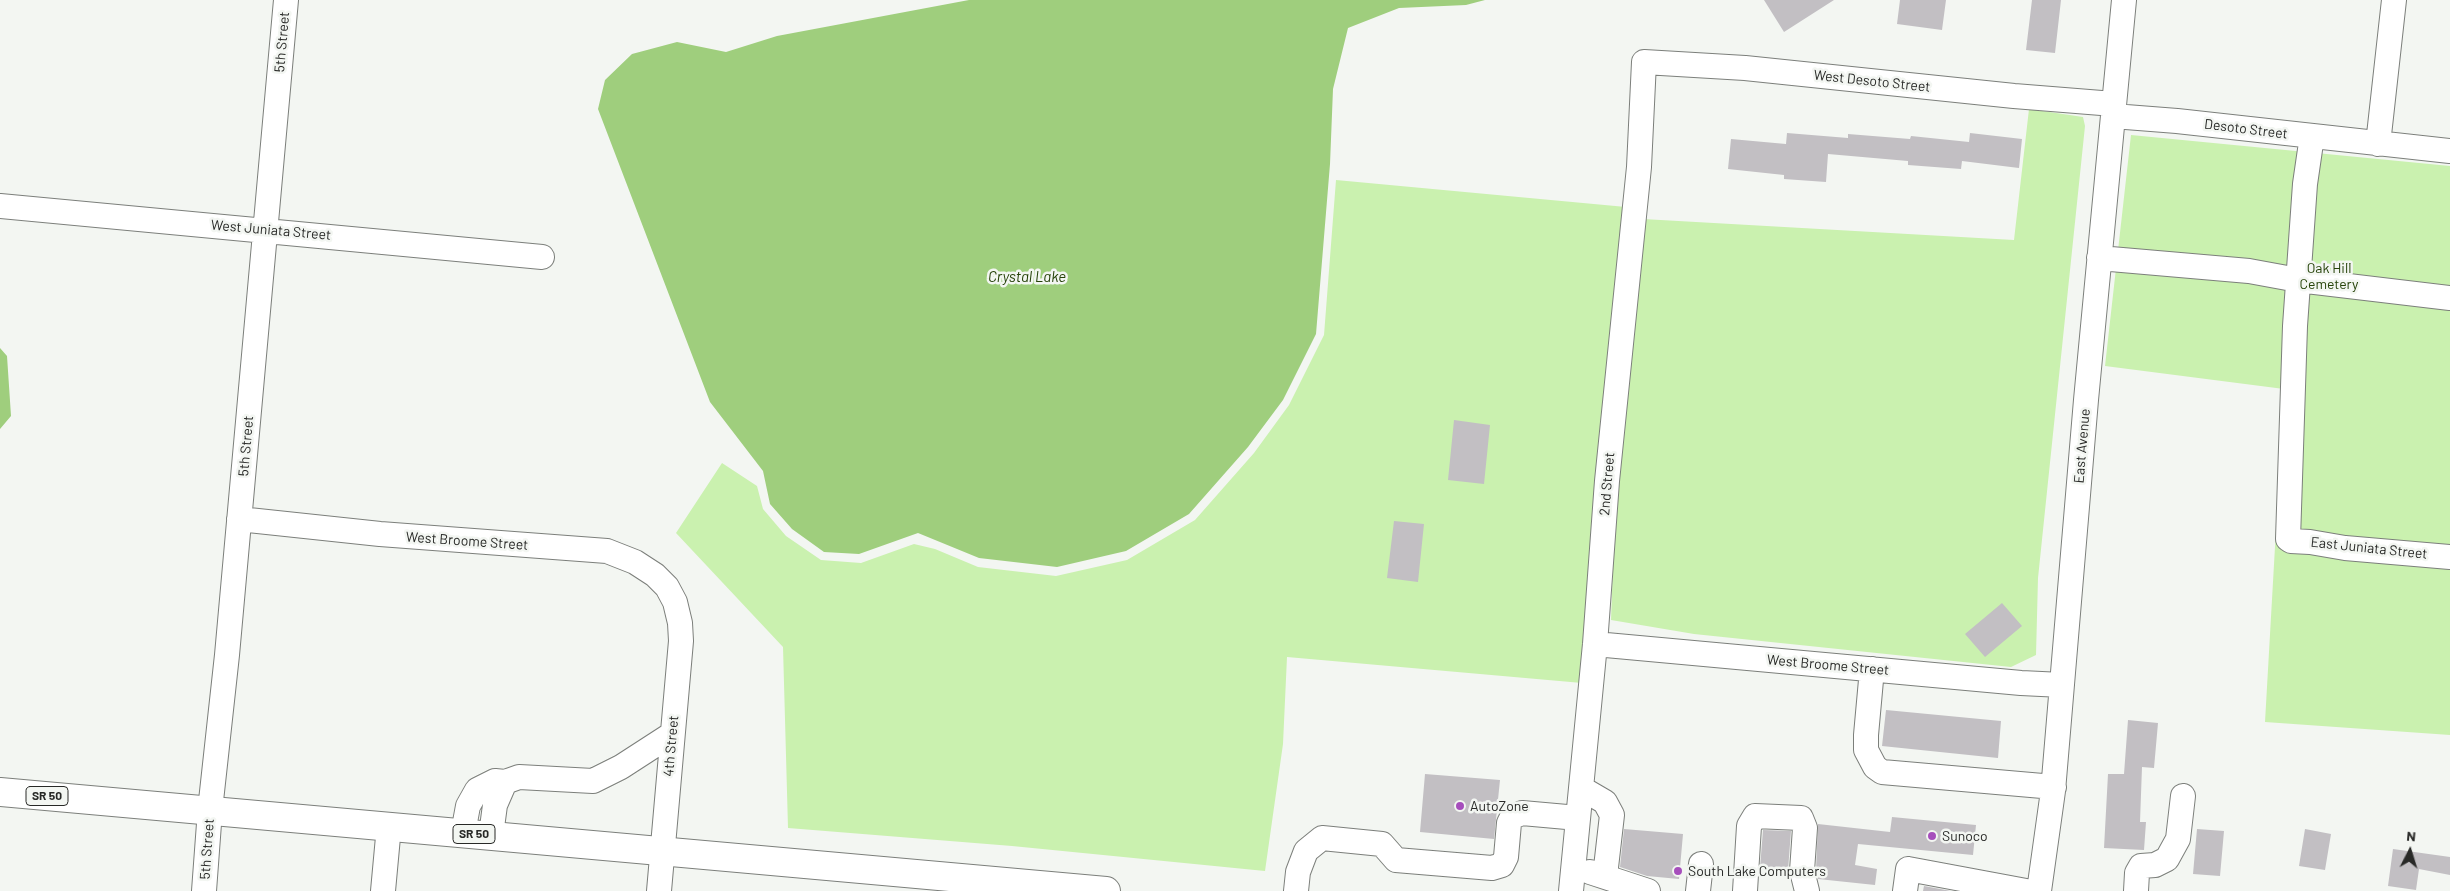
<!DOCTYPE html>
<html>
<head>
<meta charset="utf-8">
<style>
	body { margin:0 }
	#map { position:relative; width:2450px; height:891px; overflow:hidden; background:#f3f6f2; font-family:Barlow,sans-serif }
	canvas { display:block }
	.north { position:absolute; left:2385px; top:826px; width:50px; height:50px; -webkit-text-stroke:4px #f3f6f2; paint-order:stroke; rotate:5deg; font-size:14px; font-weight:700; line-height:20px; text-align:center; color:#282927 }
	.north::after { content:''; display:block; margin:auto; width:18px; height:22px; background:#282927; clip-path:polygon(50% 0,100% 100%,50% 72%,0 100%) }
</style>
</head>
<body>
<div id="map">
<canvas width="2450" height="891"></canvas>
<div class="north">N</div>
</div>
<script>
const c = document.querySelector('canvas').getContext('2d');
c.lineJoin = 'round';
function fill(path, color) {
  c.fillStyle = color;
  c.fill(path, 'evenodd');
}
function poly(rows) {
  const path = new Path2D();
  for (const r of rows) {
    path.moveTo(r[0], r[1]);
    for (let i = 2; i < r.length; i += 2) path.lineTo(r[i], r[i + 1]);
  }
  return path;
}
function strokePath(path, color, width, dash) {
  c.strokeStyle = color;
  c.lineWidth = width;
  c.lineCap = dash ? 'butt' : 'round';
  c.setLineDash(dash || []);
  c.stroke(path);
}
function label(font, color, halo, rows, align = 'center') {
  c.font = font + ' Barlow,sans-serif';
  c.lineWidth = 5;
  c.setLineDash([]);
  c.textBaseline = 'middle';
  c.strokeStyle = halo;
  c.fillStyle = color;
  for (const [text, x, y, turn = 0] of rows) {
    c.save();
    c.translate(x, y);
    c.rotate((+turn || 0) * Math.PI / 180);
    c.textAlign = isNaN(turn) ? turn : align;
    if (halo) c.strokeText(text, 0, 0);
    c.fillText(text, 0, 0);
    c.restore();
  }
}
fill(poly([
	[2029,109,2083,117,2085,126,2038,578,2036,655,2011,667,1694,634,1611,620,1616,481,1643,219,2014,240],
	[2131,135,2450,166,2450,735,2265,722,2284,389,2105,366],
	[1336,180,1626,207,1582,683,1287,657,1283,744,1265,871,1012,846,788,828,783,647,676,533,722,463,757,486,763,509,786,536,821,560,861,563,914,544,935,549,978,567,1056,576,1127,560,1195,520,1254,453,1289,405,1324,335]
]), '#caf1af');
fill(poly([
	[969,0,1485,0,1466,5,1399,8,1348,28,1333,89,1330,164,1316,334,1283,400,1248,447,1189,514,1126,551,1057,567,979,558,918,533,859,554,824,552,792,529,770,504,763,471,710,402,598,109,605,80,632,54,677,42,726,52,777,36],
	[0,348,7,356,11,416,0,429]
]), '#9fce7d');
fill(poly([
	[1764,0,1834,0,1784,32],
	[1900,0,1946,0,1942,30,1897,24],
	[2032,0,2061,0,2055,53,2026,50],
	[1787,133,1848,138,1848,134,1910,139,1911,136,1969,142,1970,133,2022,139,2019,168,1962,161,1961,169,1908,165,1908,161,1828,154,1826,182,1784,179,1784,175,1728,169,1731,139,1786,144],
	[1454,420,1490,425,1484,484,1448,480],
	[1394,521,1424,524,1418,582,1387,578],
	[2002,603,2022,626,1985,657,1965,634],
	[1886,710,2001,721,1998,758,1882,746],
	[2128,720,2158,723,2154,768,2142,767,2140,822,2146,822,2144,850,2104,848,2108,774,2124,774],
	[1425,774,1500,780,1494,839,1420,832],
	[1892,817,1976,825,1973,855,1858,844,1855,865,1877,869,1875,885,1818,879,1816,870,1818,824,1890,832],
	[1624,829,1683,834,1679,879,1647,876,1620,867],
	[2197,829,2224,831,2220,876,2193,874],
	[2305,829,2331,834,2325,870,2299,866],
	[1763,830,1791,831,1788,870,1760,868],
	[2393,849,2450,857,2450,875,2419,869,2416,890,2388,886],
	[1924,886,1951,891,1923,891]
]), '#c2bfc3');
const minor = poly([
	[2113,116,2177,121,2450,151],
	[2312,136,2305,184,2295,326,2288,539,2291,541,2310,542,2345,548,2450,557],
	[2378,144,2394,0],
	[0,206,542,257],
	[2099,258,2249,271,2298,280,2450,298],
	[239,519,380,534,607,551,635,562,655,575,667,587,675,602,680,623,681,641,659,891],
	[1595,644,2021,683,2062,685],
	[1872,669,1866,735,1866,750,1875,767,1882,772,2054,787],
	[505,782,519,777,593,781,621,767,672,734],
	[1581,788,1605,802,1612,815,1605,876],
	[463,833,468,806,477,790,495,781,505,782,495,805,491,835],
	[1590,872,1648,891],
	[204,891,210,810,227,655,286,0],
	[383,891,389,826],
	[1296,891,1298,872,1306,851,1322,838,1382,844,1396,860,1492,868,1502,865,1506,857,1509,823,1512,817,1522,813,1578,818],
	[1571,891,1595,644,1607,481,1639,167,1644,62,1745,68,2014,96,2114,104],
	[1698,891,1701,864],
	[1745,891,1749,826,1755,816,1801,818,1805,828,1802,871,1807,891],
	[1905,891,1908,869,2026,891],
	[2039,891,2053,791,2086,400,2124,0],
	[2136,891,2137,873,2141,866,2155,865,2167,859,2178,839,2183,796]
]);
const highway = poly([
	[0,792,1106,891]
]);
strokePath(minor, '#7c7f7b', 26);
strokePath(highway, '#7c7f7b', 30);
strokePath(minor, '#fff', 24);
strokePath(highway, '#fff', 28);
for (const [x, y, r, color] of [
	[1460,806,5,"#a64ebc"],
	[1932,836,5,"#a64ebc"],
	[1678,871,5,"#a64ebc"]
]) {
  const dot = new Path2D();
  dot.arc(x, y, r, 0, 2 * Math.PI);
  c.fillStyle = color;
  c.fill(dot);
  strokePath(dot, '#f3f6f2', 2);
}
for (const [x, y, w] of [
	[47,796,42],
	[474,834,42]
]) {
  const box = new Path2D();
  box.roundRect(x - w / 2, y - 9.5, w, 19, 4);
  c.fillStyle = '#f3f6f2';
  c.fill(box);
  strokePath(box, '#282927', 1);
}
label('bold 12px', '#282927', null, [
	["SR 50",47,796],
	["SR 50",474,834]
]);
label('14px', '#282927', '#f3f6f2', [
	["5th Street",282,42,-85],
	["West Desoto Street",1872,81,6],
	["Desoto Street",2246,129,7],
	["West Juniata Street",271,230,5],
	["5th Street",246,446,-85],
	["East Avenue",2082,446,-85],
	["2nd Street",1607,484,-85],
	["West Broome Street",467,541,4],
	["East Juniata Street",2369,548,6],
	["West Broome Street",1828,665,5],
	["4th Street",671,746,-85],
	["5th Street",207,849,-86]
]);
label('14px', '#254208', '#f3f6f2', [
	["Oak Hill",2329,268],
	["Cemetery",2329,284]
]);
label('14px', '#282927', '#f3f6f2', [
	["AutoZone",1470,806],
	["Sunoco",1942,836],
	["South Lake Computers",1688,871]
], 'left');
label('italic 15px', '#254208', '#f3f6f2', [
	["Crystal Lake",1027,277]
]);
</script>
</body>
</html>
